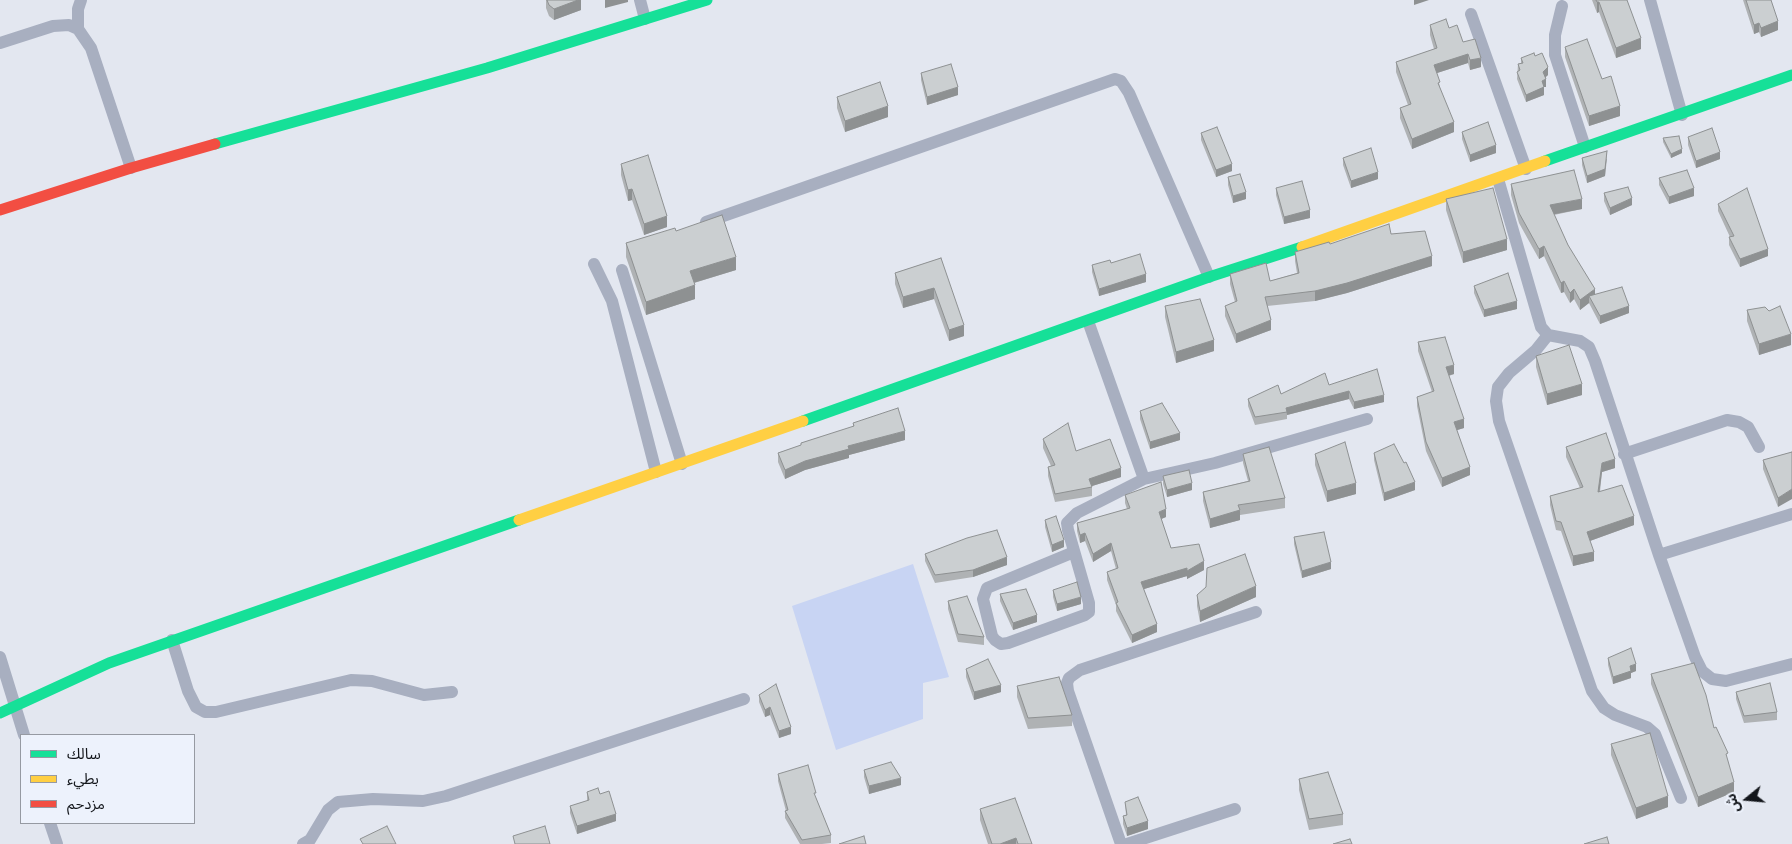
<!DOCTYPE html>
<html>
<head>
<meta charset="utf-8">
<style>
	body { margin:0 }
	#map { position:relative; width:1792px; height:844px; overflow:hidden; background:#e3e7f0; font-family:Montserrat,"Noto Sans Arabic",sans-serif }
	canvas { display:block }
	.legend { position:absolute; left:20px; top:734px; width:175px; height:90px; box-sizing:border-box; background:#edf2fc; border:1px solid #969aa2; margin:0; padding:6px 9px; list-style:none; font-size:15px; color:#13161b }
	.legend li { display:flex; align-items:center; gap:10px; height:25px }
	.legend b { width:25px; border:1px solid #969aa2 }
	.north { position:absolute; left:1722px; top:774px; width:50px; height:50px; -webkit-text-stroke:4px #edf2fc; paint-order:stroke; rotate:253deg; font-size:14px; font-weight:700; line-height:20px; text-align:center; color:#13161b }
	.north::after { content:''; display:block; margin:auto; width:18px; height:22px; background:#13161b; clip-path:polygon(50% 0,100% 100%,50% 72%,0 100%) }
</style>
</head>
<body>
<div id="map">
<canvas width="1792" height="844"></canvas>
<ul class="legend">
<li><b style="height:6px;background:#16e098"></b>سالك</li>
<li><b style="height:6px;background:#ffcf43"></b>بطيء</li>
<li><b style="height:6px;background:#f24e42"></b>مزدحم</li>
</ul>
<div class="north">ش</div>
</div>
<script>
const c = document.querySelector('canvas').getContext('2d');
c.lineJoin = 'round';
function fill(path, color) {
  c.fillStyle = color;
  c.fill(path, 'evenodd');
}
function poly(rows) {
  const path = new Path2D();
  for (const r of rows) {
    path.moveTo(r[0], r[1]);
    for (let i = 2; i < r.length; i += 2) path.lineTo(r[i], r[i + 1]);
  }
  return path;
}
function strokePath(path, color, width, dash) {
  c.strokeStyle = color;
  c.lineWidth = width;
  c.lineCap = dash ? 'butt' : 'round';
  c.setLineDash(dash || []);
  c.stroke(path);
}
fill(poly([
	[913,564,949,677,923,683,923,719,836,750,792,606]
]), '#c8d4f3');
strokePath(poly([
	[640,0,645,19],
	[1650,0,1682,115],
	[1562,6,1555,35,1555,55,1585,147],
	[1471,14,1526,169],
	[78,29,78,9,81,0],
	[0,43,53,26,69,25,78,29,91,48,131,168],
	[1498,179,1541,327,1548,335,1580,341,1589,347,1595,361,1659,555,1695,657,1702,671,1712,679,1726,681,1792,664],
	[706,222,1115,79,1121,81,1129,93,1209,277],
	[594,264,612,301,656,472],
	[622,270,682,464],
	[1548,335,1536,350,1509,373,1498,387,1496,401,1499,421,1592,691,1604,708,1615,715,1647,727,1655,734,1681,798],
	[1624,454,1727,420,1739,422,1748,427,1759,447],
	[1144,479,1215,463,1367,419],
	[1074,552,987,588,983,599,992,636,995,640,1001,644,1008,643,1085,615,1089,612,1089,603,1068,530,1067,523,1077,513,1144,479,1088,321],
	[1659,555,1792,514],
	[172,640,188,691,196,707,205,712,216,712,351,680,372,681,424,695,452,692],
	[0,657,24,735],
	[50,823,57,844],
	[303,844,310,840,328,810,338,802,373,799,423,801,446,796,744,699],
	[1121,844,1068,691,1067,683,1069,678,1080,670,1256,612],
	[1127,844,1235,809]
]), '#a8afc0', 12);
strokePath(poly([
	[215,144,487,68,707,0],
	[1545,161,1792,75],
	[803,421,1209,277,1302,247],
	[0,713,109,663,519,520]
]), '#16e098', 11);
strokePath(poly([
	[1302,247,1545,161],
	[519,520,803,421]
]), '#ffcf43', 11);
strokePath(poly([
	[0,210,131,168,215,144]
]), '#f24e42', 11);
fill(poly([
	[546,0,581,0,581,10,554,20,549,16,546,8],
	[1592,0,1627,0,1641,49,1616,58,1599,12,1597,13],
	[1743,0,1771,0,1778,30,1761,37,1759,32,1754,34],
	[1430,25,1449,28,1463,42,1481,67,1470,70,1468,63,1437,73,1440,88,1454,132,1412,149,1400,118,1400,108,1408,105,1396,72,1396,62,1434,49,1430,35],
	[1565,47,1620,116,1589,126,1565,57],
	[1535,56,1548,75,1546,77,1546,87,1544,87,1544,95,1526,102,1517,79,1518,64,1521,63,1521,58],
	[921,73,958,95,927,105,921,80],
	[837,97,888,117,845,132,837,108],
	[1462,132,1496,153,1470,162,1462,139],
	[1201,133,1232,171,1216,177,1201,140],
	[1688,137,1720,159,1696,168,1688,145],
	[1663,138,1682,153,1671,158,1663,142],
	[1343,158,1378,179,1351,188,1343,165],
	[1582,158,1607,159,1605,176,1587,183,1582,165],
	[621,164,667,227,644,235,632,200,628,201,621,175],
	[1228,177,1246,199,1233,203,1228,185],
	[1659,178,1694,196,1669,204,1659,185],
	[1511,184,1582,209,1554,215,1568,245,1595,294,1629,313,1600,324,1589,303,1580,310,1574,299,1570,303,1564,292,1561,293,1544,256,1539,259,1519,223,1511,195],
	[1276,188,1310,218,1284,224,1276,195],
	[1604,193,1632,205,1610,215,1604,201],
	[1446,199,1507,250,1463,263,1446,210],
	[1718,204,1768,256,1740,267,1729,245,1729,237,1730,237,1718,211],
	[676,231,736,270,694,283,695,299,646,315,626,257,626,243],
	[1391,234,1432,266,1347,293,1315,301,1267,306,1271,330,1236,343,1225,316,1225,306,1235,302,1230,284,1230,274,1270,281,1297,273,1295,261,1295,252,1330,244],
	[941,258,964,336,949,341,934,299,903,308,895,284,895,273],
	[1111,263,1146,282,1099,296,1092,272,1092,265],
	[1474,286,1517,309,1484,317,1474,293],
	[1165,306,1214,351,1176,363,1165,317],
	[1747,310,1791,345,1759,355,1747,321],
	[1418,342,1454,374,1449,376,1464,428,1457,430,1470,475,1442,487,1426,451,1417,406,1417,397,1432,392,1418,351],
	[1536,356,1582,395,1547,405,1536,367],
	[1329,385,1384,402,1354,409,1349,399,1287,415,1287,419,1255,425,1248,406,1248,399,1281,394],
	[1140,411,1180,440,1150,449,1140,419],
	[853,423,905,440,849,455,849,458,805,470,785,479,778,462,778,453,801,445,801,443,853,427],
	[1043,439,1076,451,1121,477,1092,486,1092,496,1055,502,1048,476,1048,467,1051,466,1043,448],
	[1566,447,1615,468,1602,472,1600,492,1634,525,1590,541,1594,561,1573,566,1561,531,1556,530,1550,505,1550,496,1580,488,1566,457],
	[1792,452,1778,507,1763,469,1763,460],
	[1374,453,1415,490,1384,501,1374,460],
	[1243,454,1285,498,1285,508,1240,515,1240,520,1210,528,1203,501,1203,492,1248,481,1243,463],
	[1315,454,1356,494,1327,502,1315,465],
	[1163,476,1192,490,1167,497,1163,484],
	[1125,495,1166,517,1161,519,1171,548,1204,570,1187,579,1187,576,1144,589,1157,632,1132,643,1116,611,1116,605,1107,580,1107,572,1116,569,1111,551,1093,562,1085,541,1080,543,1077,531,1077,523,1127,509,1125,503],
	[1045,520,1064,547,1052,552,1045,527],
	[1294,537,1331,569,1302,578,1294,544],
	[925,554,1007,565,973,577,935,583,925,561],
	[1206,587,1256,597,1200,622,1197,606,1197,595],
	[1053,590,1081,604,1057,611,1053,597],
	[1000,594,1037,622,1013,630,1000,601],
	[948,601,984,637,984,645,958,642,948,609],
	[1608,658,1636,671,1631,673,1631,678,1613,684,1608,665],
	[966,669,1001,692,974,700,966,677],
	[1651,674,1714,728,1728,762,1734,792,1698,807,1651,684],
	[776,684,791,734,779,738,770,715,765,717,759,702,759,695],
	[1017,686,1072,715,1072,726,1028,729,1017,697],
	[1736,692,1777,712,1777,720,1744,723,1736,699],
	[1611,744,1668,807,1636,819,1611,755],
	[864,770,901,785,869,794,864,777],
	[778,774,816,798,831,835,831,843,822,844,800,844,785,818,785,811,786,811,778,781],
	[1299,779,1343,814,1343,825,1309,830,1299,790],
	[587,792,600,794,616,821,577,834,570,813,570,806,587,801],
	[1125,802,1148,829,1127,836,1123,824,1123,816,1126,815],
	[980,809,1032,844,988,844,980,820]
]), '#afb2b4');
fill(poly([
	[578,0,581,0,581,10,554,20,554,9],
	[605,0,628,0,628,2,605,8],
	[1414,0,1429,0,1414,5],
	[1597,2,1599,2,1599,12,1597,13],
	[1778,21,1778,30,1761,37,1761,28],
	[1759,23,1759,32,1754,34,1754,25],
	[1641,38,1641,49,1616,58,1616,48],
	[1468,54,1468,63,1434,74,1434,65],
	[1481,58,1481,67,1470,70,1470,60],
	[1548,67,1548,75,1543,79,1543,72],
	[1546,79,1546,87,1544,87,1544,95,1526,102,1526,95,1542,81],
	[958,87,958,95,927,105,927,97],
	[888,106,888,117,845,132,845,121],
	[1620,106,1620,116,1589,126,1589,116],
	[1454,122,1454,132,1412,149,1412,139],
	[1496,145,1496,153,1470,162,1470,155],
	[1682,149,1682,153,1671,158,1671,154],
	[1607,151,1605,176,1587,183,1587,176],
	[1720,152,1720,159,1696,168,1696,161],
	[1232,164,1232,171,1216,177,1216,170],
	[1378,172,1378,179,1351,188,1351,181],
	[1694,188,1694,196,1669,204,1669,197],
	[632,189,632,200,628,201,628,190],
	[1246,192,1246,199,1233,203,1233,196],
	[1632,198,1632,205,1610,215,1610,208],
	[1582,199,1582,209,1550,215,1550,205],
	[1310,210,1310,218,1284,224,1284,217],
	[667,216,667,227,644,235,644,224],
	[1507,239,1507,250,1463,263,1463,252],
	[1544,246,1544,256,1539,259,1539,249],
	[1768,249,1768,256,1740,267,1740,259],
	[1432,256,1432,266,1347,293,1315,301,1315,291],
	[736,257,736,270,690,284,690,271],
	[1146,274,1146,282,1099,296,1099,289],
	[1564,281,1564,292,1561,293,1561,283],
	[695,285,695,299,646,315,646,302],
	[934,288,934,299,903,308,903,297],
	[1574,289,1574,299,1570,303,1570,293],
	[1595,289,1595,299,1589,296,1589,303,1580,310,1580,300],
	[1517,301,1517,309,1484,317,1484,310],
	[1629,306,1629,313,1600,324,1600,316],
	[1271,320,1271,330,1236,343,1236,334],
	[964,325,964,336,949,341,949,330],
	[1791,334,1791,345,1759,355,1759,344],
	[1214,340,1214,351,1176,363,1176,352],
	[1454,365,1454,374,1446,376,1446,367],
	[1582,384,1582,395,1547,405,1547,394],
	[1349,391,1349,399,1287,415,1286,408],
	[1384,395,1384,402,1354,409,1354,402],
	[1464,419,1464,428,1454,431,1454,422],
	[905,431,905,440,849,455,849,458,805,470,785,479,785,470,805,461,848,446],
	[1180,433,1180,440,1150,449,1150,442],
	[1615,459,1615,468,1602,472,1598,502,1598,492,1602,463],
	[1470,467,1470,475,1442,487,1442,478],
	[1121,468,1121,477,1089,487,1089,479],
	[1415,482,1415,490,1384,501,1384,493],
	[1192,483,1192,490,1167,497,1167,490],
	[1356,483,1356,494,1327,502,1327,491],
	[1792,489,1792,499,1778,507,1778,498],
	[1166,509,1166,517,1159,520,1159,512],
	[1240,510,1240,520,1210,528,1210,519],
	[1634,516,1634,525,1587,542,1587,532],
	[1085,533,1085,541,1080,543,1080,535],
	[1064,540,1064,547,1052,552,1052,545],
	[1111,543,1111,551,1093,562,1093,554],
	[1594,552,1594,561,1573,566,1573,556],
	[1007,557,1007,565,973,577,973,570],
	[1204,561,1204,570,1187,579,1187,571],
	[1331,562,1331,569,1302,578,1302,571],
	[1187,568,1187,576,1141,590,1141,582],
	[1256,586,1256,597,1200,622,1200,611],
	[1081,597,1081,604,1057,611,1057,604],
	[1037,615,1037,622,1013,630,1013,623],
	[1157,624,1157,632,1132,643,1132,635],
	[1636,664,1636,671,1631,673,1631,678,1613,684,1613,677,1630,666],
	[1001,685,1001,692,974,700,974,692],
	[770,707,770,715,765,717,765,710],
	[791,727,791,734,779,738,779,731],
	[901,778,901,785,869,794,869,786],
	[1734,782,1734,792,1698,807,1698,797],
	[1668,796,1668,807,1636,819,1636,808],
	[616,814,616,821,577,834,577,826],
	[1148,821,1148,829,1127,836,1127,828],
	[1016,838,1016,844,1000,844]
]), '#8e9192');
const building = poly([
	[547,0,578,0,554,9,549,5,547,0],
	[1596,0,1627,0,1641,38,1616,48,1599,2,1597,2,1596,0],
	[1746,0,1771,0,1778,21,1761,28,1759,23,1754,25,1746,0],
	[1446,19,1449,28,1457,25,1463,42,1475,39,1481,58,1470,60,1468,54,1434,65,1440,82,1438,83,1454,122,1412,139,1400,108,1411,104,1396,62,1437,48,1430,25,1446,19],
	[1587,39,1602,79,1611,76,1620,106,1589,116,1565,47,1587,39],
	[1534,53,1535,56,1542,53,1548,67,1543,72,1546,79,1542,81,1544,87,1526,95,1517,72,1520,70,1518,64,1523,63,1521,58,1534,53],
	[951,64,958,87,927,97,921,73,951,64],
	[880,82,888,106,845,121,837,97,880,82],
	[1488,122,1496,145,1470,155,1462,132,1488,122],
	[1217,127,1232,164,1216,170,1201,133,1217,127],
	[1712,128,1720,152,1696,161,1688,137,1712,128],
	[1679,136,1682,149,1671,154,1663,138,1679,136],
	[1371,148,1378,172,1351,181,1343,158,1371,148],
	[1607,151,1605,169,1587,176,1582,158,1607,151],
	[648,155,667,216,644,224,632,189,628,190,621,164,648,155],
	[1574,170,1582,199,1550,205,1568,245,1595,289,1580,300,1574,289,1570,293,1564,281,1561,283,1544,246,1539,249,1519,213,1511,184,1574,170],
	[1687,170,1694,188,1669,197,1659,178,1687,170],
	[1240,174,1246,192,1233,196,1228,177,1240,174],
	[1302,181,1310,210,1284,217,1276,188,1302,181],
	[1628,187,1632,198,1610,208,1604,193,1628,187],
	[1493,188,1507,239,1463,252,1446,199,1493,188],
	[1747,188,1768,249,1740,259,1729,237,1734,236,1718,204,1747,188],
	[722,215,736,257,690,271,695,285,646,302,626,243,675,228,676,231,722,215],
	[1389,224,1391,234,1425,231,1432,256,1347,283,1315,291,1265,297,1271,320,1236,334,1225,306,1237,301,1230,274,1266,263,1270,281,1299,273,1295,252,1329,242,1330,244,1389,224],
	[1140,254,1146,274,1099,289,1092,265,1110,260,1111,263,1140,254],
	[941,258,964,325,949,330,934,288,903,297,895,273,941,258],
	[1508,273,1517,301,1484,310,1474,286,1508,273],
	[1622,287,1629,306,1600,316,1589,296,1622,287],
	[1200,299,1214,340,1176,352,1165,306,1200,299],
	[1780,306,1791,334,1759,344,1747,310,1765,307,1769,311,1780,306],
	[1445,337,1454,365,1446,367,1464,419,1454,422,1470,467,1442,478,1426,442,1417,397,1434,391,1418,342,1445,337],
	[1569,345,1582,384,1547,394,1536,356,1569,345],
	[1377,369,1384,395,1354,402,1349,391,1286,408,1287,412,1255,417,1248,399,1278,385,1281,394,1325,373,1329,385,1377,369],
	[1162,403,1180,433,1150,442,1140,411,1162,403],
	[898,408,905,431,848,446,849,449,805,461,785,470,778,453,801,445,801,443,854,426,853,423,898,408],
	[1068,423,1076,451,1110,439,1121,468,1089,479,1092,487,1055,494,1048,467,1055,465,1043,439,1068,423],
	[1606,433,1615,459,1602,463,1598,492,1622,485,1634,516,1587,532,1594,552,1573,556,1561,522,1556,521,1550,496,1583,487,1566,447,1606,433],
	[1345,442,1356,483,1327,491,1315,454,1345,442],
	[1394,444,1404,463,1406,462,1415,482,1384,493,1374,453,1394,444],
	[1269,447,1285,498,1238,505,1240,510,1210,519,1203,492,1250,481,1243,454,1269,447],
	[1792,452,1792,489,1778,498,1763,460,1792,452],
	[1189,470,1192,483,1167,490,1163,476,1189,470],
	[1161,482,1166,509,1159,512,1171,548,1199,544,1204,561,1187,571,1187,568,1141,582,1157,624,1132,635,1116,603,1118,602,1107,572,1118,568,1111,543,1093,554,1085,533,1080,535,1077,523,1130,508,1125,495,1161,482],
	[1056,516,1064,540,1052,545,1045,520,1056,516],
	[997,530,1007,557,973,570,935,575,925,554,967,538,997,530],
	[1324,532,1331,562,1302,571,1294,537,1324,532],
	[1245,554,1256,586,1200,611,1197,595,1206,587,1207,568,1245,554],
	[1077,582,1081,597,1057,604,1053,590,1077,582],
	[1026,589,1037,615,1013,623,1000,594,1026,589],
	[967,596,984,637,958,634,948,601,967,596],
	[1631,648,1636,664,1630,666,1631,671,1613,677,1608,658,1631,648],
	[988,659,1001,685,974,692,966,669,988,659],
	[1694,663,1706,695,1714,728,1716,727,1728,753,1726,754,1734,782,1698,797,1651,674,1694,663],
	[1059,677,1072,715,1028,718,1017,686,1059,677],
	[1770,683,1777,712,1744,716,1736,692,1770,683],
	[776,684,791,727,779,731,770,707,765,710,759,695,776,684],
	[1650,733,1668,796,1636,808,1611,744,1650,733],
	[891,762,901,778,869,786,864,770,891,762],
	[808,765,816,793,814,793,831,835,802,840,785,811,788,810,778,774,808,765],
	[1328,772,1343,814,1309,819,1299,779,1328,772],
	[598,788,600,794,609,791,616,814,577,826,570,806,589,800,587,792,598,788],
	[1138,797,1148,821,1127,828,1123,816,1127,815,1125,802,1138,797],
	[1015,798,1032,844,1018,844,1016,838,1000,844,992,844,980,809,1015,798],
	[387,826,396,844,363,844,360,839,387,826],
	[545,826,550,844,515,844,513,836,545,826],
	[864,836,866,844,839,844,864,836],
	[1607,837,1609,844,1584,844,1607,837],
	[1350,839,1352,844,1333,844,1350,839]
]);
fill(building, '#cbcfd1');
strokePath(building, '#8e9192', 1);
</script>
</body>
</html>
